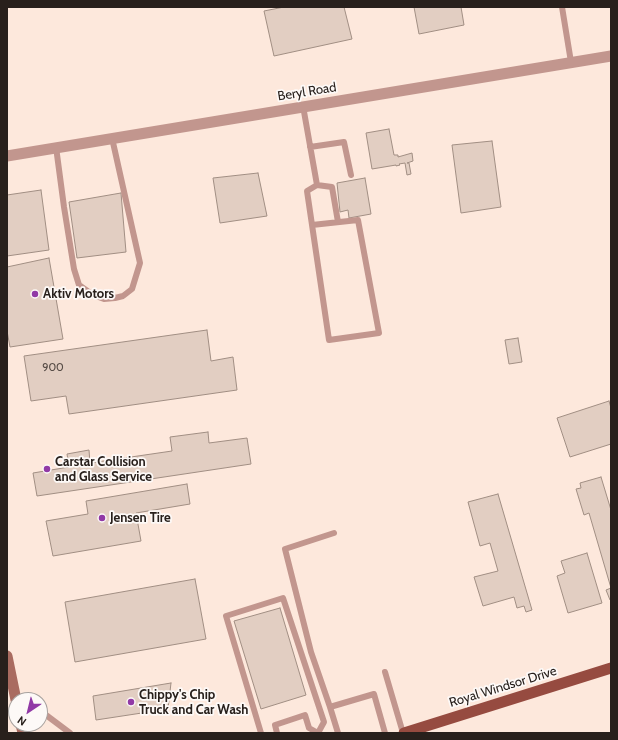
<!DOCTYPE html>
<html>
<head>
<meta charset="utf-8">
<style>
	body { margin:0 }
	#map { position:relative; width:618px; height:740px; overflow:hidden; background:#fde8dc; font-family:Cabin,sans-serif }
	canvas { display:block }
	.frame { position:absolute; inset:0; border:8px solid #28201c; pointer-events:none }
	.north { position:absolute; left:8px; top:692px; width:40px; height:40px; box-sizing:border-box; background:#fdf9f7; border:1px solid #a8a29f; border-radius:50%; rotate:215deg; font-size:11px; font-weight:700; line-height:16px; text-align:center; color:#28201c }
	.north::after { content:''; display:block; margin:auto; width:14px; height:18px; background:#9139a6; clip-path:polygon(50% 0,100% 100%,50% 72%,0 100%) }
</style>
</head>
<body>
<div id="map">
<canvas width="618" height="740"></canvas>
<div class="frame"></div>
<div class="north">N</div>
</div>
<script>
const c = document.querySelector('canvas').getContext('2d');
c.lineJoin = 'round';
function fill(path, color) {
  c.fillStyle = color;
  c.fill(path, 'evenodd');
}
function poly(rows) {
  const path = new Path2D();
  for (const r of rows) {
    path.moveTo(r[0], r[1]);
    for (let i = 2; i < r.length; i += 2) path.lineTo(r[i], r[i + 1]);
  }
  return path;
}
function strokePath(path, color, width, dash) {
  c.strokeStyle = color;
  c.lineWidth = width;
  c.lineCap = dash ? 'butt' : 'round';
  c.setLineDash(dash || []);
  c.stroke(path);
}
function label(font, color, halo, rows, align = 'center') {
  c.font = font + ' Cabin,sans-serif';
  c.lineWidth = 3.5;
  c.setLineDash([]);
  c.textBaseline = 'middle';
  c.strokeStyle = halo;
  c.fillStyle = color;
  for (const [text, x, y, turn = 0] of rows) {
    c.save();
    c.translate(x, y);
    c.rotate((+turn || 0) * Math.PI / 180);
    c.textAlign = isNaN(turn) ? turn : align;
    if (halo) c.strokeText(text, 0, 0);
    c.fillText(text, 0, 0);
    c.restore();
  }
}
const building = poly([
	[284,7,344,7,352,39,274,56,264,11,284,7],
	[414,7,461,7,464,25,419,34,414,7],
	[389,129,394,155,398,155,398,157,412,153,413,161,407,163,409,163,411,174,407,175,405,163,399,164,400,165,396,166,396,165,372,169,366,133,389,129],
	[492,141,501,207,461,213,452,145,492,141],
	[258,173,267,216,220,223,213,178,258,173],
	[365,178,371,214,349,218,348,210,340,212,337,183,365,178],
	[41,190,49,250,7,256,7,195,41,190],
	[121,193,126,252,77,258,69,202,121,193],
	[49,258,63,339,10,347,7,331,7,267,49,258],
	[207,330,211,361,233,357,237,390,69,414,66,396,31,401,24,356,207,330],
	[518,338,522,362,509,364,505,340,518,338],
	[609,401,611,408,611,444,570,457,557,418,609,401],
	[208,432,209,443,247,438,251,464,37,496,33,473,69,467,67,454,89,450,90,463,172,451,170,437,208,432],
	[601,477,611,510,611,600,610,600,606,590,611,588,589,513,584,515,576,489,581,488,580,483,601,477],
	[187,484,190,504,136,513,141,541,53,556,46,521,88,514,86,501,187,484],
	[498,494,532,610,526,612,524,606,517,608,514,597,483,606,474,577,498,571,490,543,480,546,468,502,498,494],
	[587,553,602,603,568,613,557,576,565,573,561,561,587,553],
	[195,579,206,639,75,662,65,602,195,579],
	[280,608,306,695,261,709,234,621,280,608],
	[171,683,168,709,96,720,93,696,171,683]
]);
fill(building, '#e2cec2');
strokePath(building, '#a18e83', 1);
strokePath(poly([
	[562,7,571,62],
	[303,106,317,185,307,191,329,340,379,333,358,220,312,225],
	[56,147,64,207,74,269,79,285,93,295,104,299,115,298,123,296,132,289,140,263,112,138],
	[310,147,344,142,351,175],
	[317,185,332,187,338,222],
	[334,533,285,549,311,652,330,707,338,733],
	[385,672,403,733],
	[330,707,374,694,385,733],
	[40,716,46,715,70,733],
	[261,733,226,616,283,598,324,722,318,733],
	[277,733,275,725,305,715,309,728,318,733]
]), '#c2968e', 6);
strokePath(poly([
	[7,156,611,56]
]), '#c2968e', 11);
strokePath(poly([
	[7,656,16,700],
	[21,724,23,733]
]), '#a96b60', 11);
strokePath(poly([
	[404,733,611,668]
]), '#964b40', 11);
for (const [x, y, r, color] of [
	[35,294,4,"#9139a6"],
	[47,469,4,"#9139a6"],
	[102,518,4,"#9139a6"],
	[131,702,4,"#9139a6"]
]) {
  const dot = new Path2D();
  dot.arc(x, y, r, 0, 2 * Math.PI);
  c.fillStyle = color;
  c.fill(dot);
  strokePath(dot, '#fdf9f7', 1.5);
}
label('11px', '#564c46', null, [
	["900",53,368]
]);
label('13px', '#28201c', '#fdf9f7', [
	["Beryl Road",307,92,-9],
	["Royal Windsor Drive",503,687,-17]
]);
label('bold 13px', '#28201c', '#fdf9f7', [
	["Aktiv Motors",43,294],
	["Carstar Collision",55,462],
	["and Glass Service",55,477],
	["Jensen Tire",110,518],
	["Chippy's Chip",139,695],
	["Truck and Car Wash",139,710]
], 'left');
</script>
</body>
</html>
